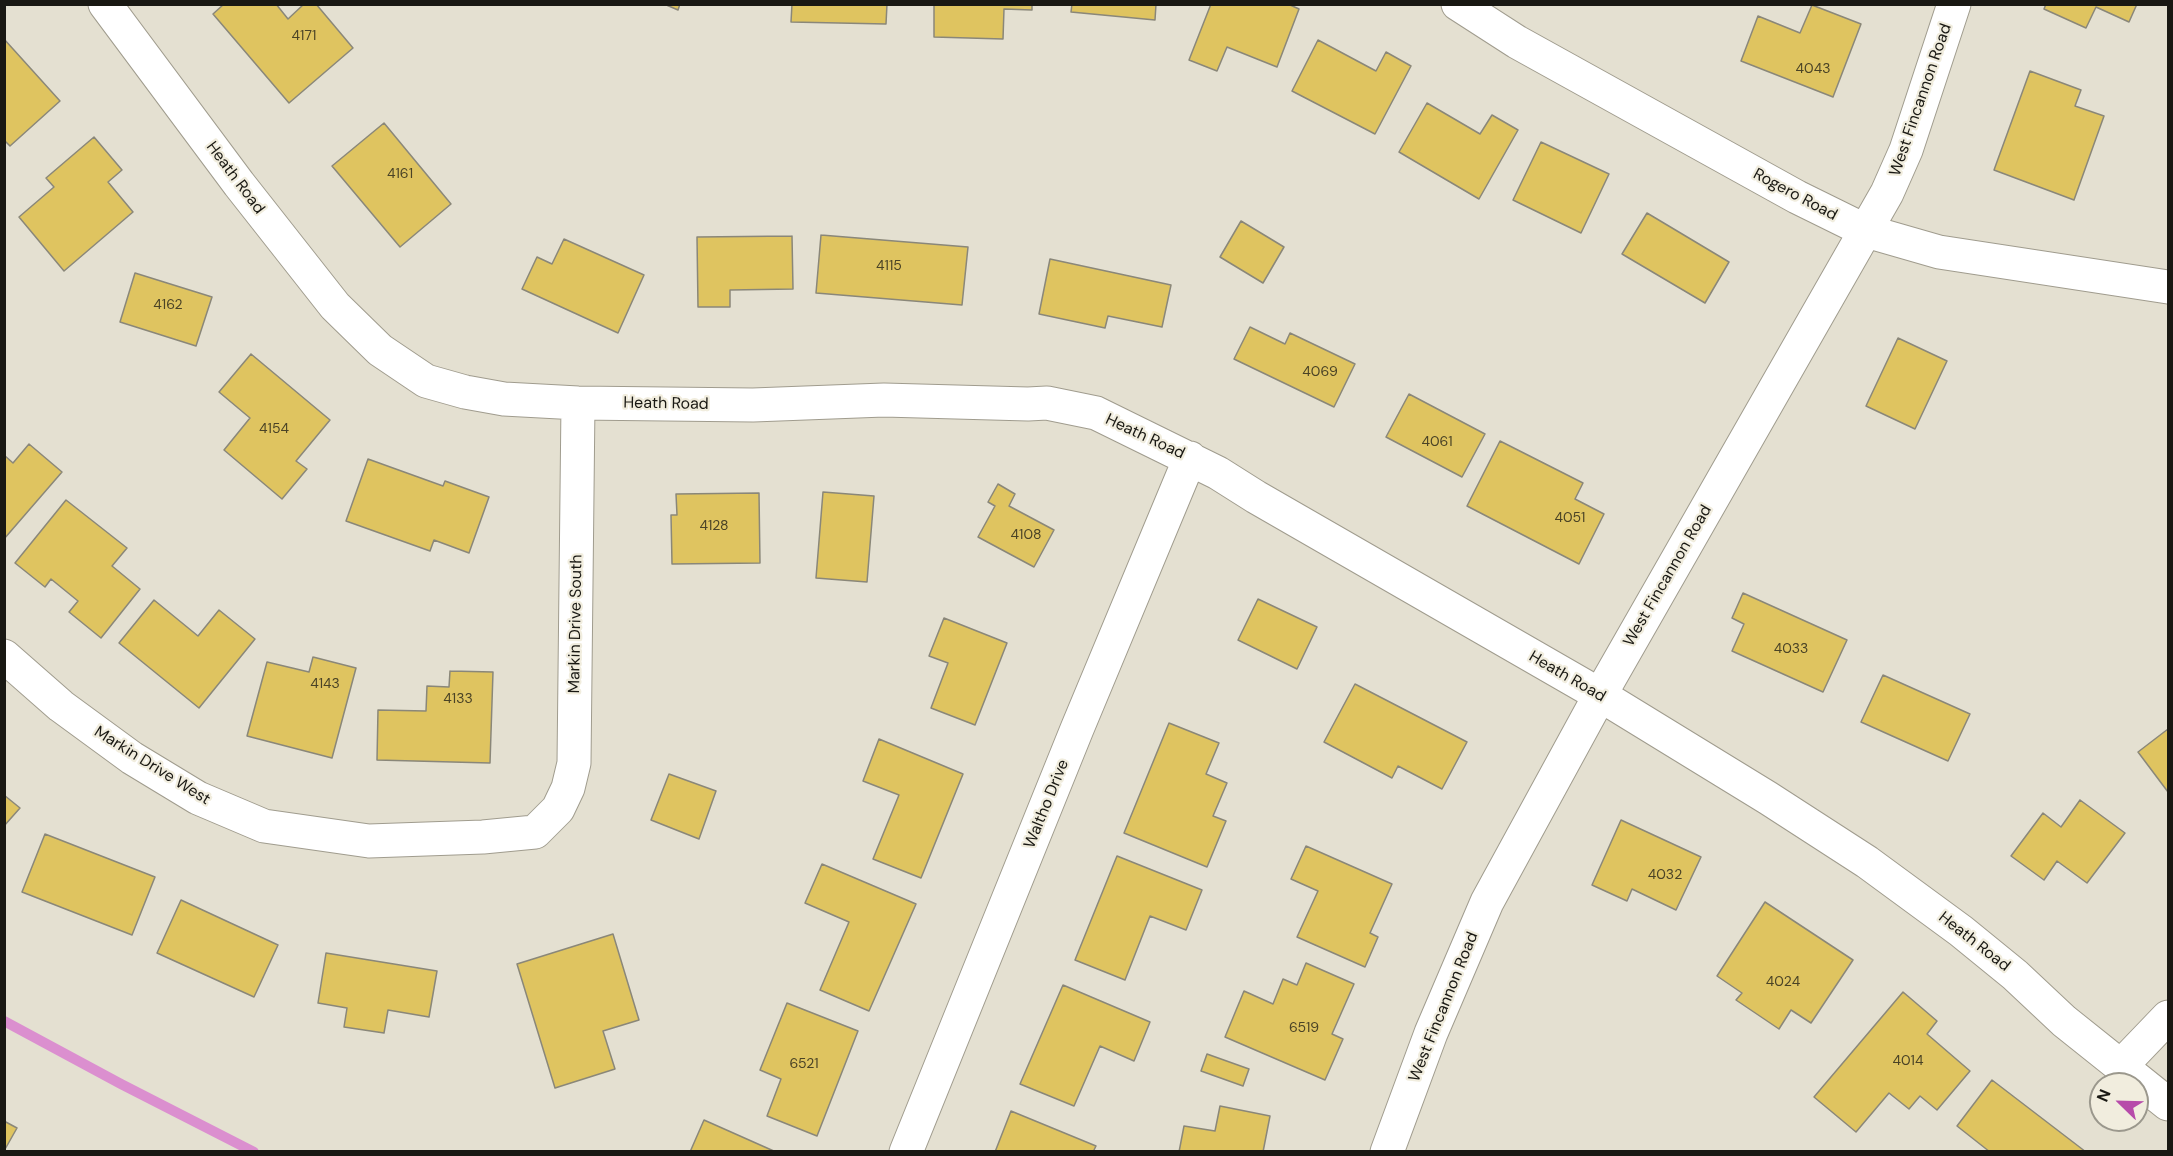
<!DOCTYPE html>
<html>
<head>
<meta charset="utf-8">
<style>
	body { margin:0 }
	#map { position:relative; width:2173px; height:1156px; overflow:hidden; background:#e4e0d1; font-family:"DM Sans",sans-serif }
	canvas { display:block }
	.frame { position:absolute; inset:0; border:6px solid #191813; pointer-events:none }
	.north { position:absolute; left:2089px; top:1072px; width:60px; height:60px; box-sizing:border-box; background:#f1edde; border:2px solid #9b988d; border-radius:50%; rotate:293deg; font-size:16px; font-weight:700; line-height:24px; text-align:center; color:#191813 }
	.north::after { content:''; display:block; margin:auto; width:21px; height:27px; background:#b74baa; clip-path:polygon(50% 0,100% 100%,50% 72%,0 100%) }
</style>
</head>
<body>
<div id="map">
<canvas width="2173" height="1156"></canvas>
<div class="frame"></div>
<div class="north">N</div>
</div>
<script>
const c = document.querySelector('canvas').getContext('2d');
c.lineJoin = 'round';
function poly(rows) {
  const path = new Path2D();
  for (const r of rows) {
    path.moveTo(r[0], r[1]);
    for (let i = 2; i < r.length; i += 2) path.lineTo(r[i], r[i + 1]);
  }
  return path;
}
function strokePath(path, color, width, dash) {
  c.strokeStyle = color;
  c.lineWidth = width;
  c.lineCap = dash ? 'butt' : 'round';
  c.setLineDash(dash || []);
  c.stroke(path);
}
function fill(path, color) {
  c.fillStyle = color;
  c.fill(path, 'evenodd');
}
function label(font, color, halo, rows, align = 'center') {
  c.font = font + ' "DM Sans",sans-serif';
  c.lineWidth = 4.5;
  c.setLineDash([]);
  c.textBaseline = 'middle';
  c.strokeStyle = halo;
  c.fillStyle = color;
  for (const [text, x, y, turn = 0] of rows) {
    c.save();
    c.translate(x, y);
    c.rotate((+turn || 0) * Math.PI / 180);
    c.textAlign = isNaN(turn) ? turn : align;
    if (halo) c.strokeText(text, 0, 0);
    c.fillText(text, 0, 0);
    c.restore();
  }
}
strokePath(poly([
	[4,1021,121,1084,254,1152]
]), '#db8fcf', 10);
const building = poly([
	[224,4,276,4,288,19,304,4,316,4,353,48,289,103,213,14,224,4],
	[664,4,680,4,678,10,664,4],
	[792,4,887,4,886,24,791,22,792,4],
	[934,4,1032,4,1032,10,1004,9,1003,39,934,37,934,4],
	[1072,4,1156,4,1155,20,1071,12,1072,4],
	[1211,4,1288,4,1299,9,1277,67,1227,47,1217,71,1189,60,1211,4],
	[2046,4,2137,4,2129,22,2096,7,2086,28,2044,9,2046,4],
	[1812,5,1861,24,1833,97,1741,61,1758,16,1800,33,1812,5],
	[4,39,60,101,10,146,4,140,4,39],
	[1318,40,1376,71,1386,52,1411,66,1375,134,1292,91,1318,40],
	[2030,71,2081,90,2075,106,2104,116,2074,200,1994,170,2030,71],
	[1427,103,1480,134,1492,115,1518,130,1479,199,1399,152,1427,103],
	[384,123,451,204,400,247,332,166,384,123],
	[94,137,122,170,108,182,133,212,64,271,19,217,54,187,46,178,94,137],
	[1541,142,1609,174,1581,233,1513,200,1541,142],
	[1647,213,1729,262,1705,303,1622,254,1647,213],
	[1241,221,1284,247,1263,283,1220,257,1241,221],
	[821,235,968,247,962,305,816,293,821,235],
	[792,236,793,289,730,290,730,307,698,307,697,237,792,236],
	[564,239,644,275,618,333,522,289,537,257,552,264,564,239],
	[1050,259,1171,285,1162,327,1108,316,1105,328,1039,314,1050,259],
	[135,273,212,297,196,346,120,322,135,273],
	[1250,327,1285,344,1290,333,1355,364,1334,407,1234,359,1250,327],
	[1898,338,1947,361,1915,429,1866,406,1898,338],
	[251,354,330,420,296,461,307,469,282,499,224,450,250,418,219,392,251,354],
	[1409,394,1485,434,1462,477,1386,437,1409,394],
	[1500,441,1583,483,1575,499,1604,514,1579,564,1467,506,1500,441],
	[29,444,62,472,4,539,4,455,13,463,29,444],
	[368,459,443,486,445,481,489,497,469,553,434,540,430,551,346,521,368,459],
	[998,484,1015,494,1009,506,1054,530,1034,567,978,537,995,506,988,502,998,484],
	[823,492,874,496,867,582,816,578,823,492],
	[759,493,760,563,672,564,671,515,677,515,676,494,759,493],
	[66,500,127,548,112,566,140,589,101,638,69,612,78,601,51,579,45,587,15,563,66,500],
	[1743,593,1847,640,1823,692,1732,651,1744,624,1732,618,1743,593],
	[1258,599,1317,627,1297,669,1238,640,1258,599],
	[154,600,198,636,219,610,255,639,199,708,119,643,154,600],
	[944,618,1007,643,975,725,931,708,948,663,929,656,944,618],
	[313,657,356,668,332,758,247,736,267,662,309,672,313,657],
	[450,671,493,672,490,763,377,760,378,710,426,711,427,686,449,687,450,671],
	[1883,675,1970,714,1948,761,1861,722,1883,675],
	[1355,684,1467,742,1442,789,1398,766,1392,778,1324,742,1355,684],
	[1169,723,1219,743,1206,774,1227,783,1213,816,1226,821,1207,867,1124,833,1169,723],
	[2168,729,2168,792,2138,752,2168,729],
	[879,739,963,774,921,878,873,859,899,795,863,781,879,739],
	[669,774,716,791,699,839,651,820,669,774],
	[4,795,20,808,4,826,4,795],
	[2080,800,2125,833,2087,883,2057,861,2044,880,2011,856,2043,813,2061,827,2080,800],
	[1621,820,1701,857,1676,910,1632,889,1627,901,1592,885,1621,820],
	[45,834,155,877,132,935,22,892,45,834],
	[1306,846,1392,884,1370,933,1378,937,1365,967,1297,937,1318,891,1291,879,1306,846],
	[1117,856,1202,890,1186,930,1150,916,1125,980,1075,960,1117,856],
	[822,864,916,904,869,1011,820,990,849,922,805,903,822,864],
	[181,900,278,945,254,997,157,953,181,900],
	[1765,902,1853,960,1811,1023,1791,1010,1779,1029,1736,1000,1742,993,1717,976,1765,902],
	[613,934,639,1020,603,1031,615,1069,555,1088,517,964,613,934],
	[326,953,437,971,429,1017,388,1010,384,1033,344,1027,347,1008,318,1003,326,953],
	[1306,963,1354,984,1332,1034,1343,1039,1325,1080,1225,1037,1244,991,1273,1004,1283,979,1297,985,1306,963],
	[1063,985,1150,1022,1134,1061,1100,1046,1074,1106,1020,1084,1063,985],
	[1903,992,1937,1021,1927,1034,1970,1071,1937,1110,1920,1096,1909,1109,1889,1093,1856,1132,1814,1097,1903,992],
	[787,1003,858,1031,817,1136,767,1116,781,1079,760,1070,787,1003],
	[1207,1054,1249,1069,1243,1086,1201,1071,1207,1054],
	[1992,1080,2086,1152,1990,1152,1957,1126,1992,1080],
	[1220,1106,1270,1116,1263,1152,1179,1152,1184,1126,1215,1131,1220,1106],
	[1011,1111,1096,1146,1093,1152,995,1152,1011,1111],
	[704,1120,776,1152,690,1152,704,1120],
	[4,1121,17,1128,4,1151,4,1121]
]);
fill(building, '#dfc460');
strokePath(building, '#8a8779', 1.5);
const minor = poly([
	[105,4,239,184,335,306,380,350,426,381,465,392,504,399,578,403,753,405,884,400,1028,404,1047,403,1096,413,1218,473,1256,497,1600,695,1768,798,1867,862,1961,931,2015,975,2064,1021,2168,1104],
	[1458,4,1517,42,1797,197,1866,231,1939,252,2168,287],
	[4,656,61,706,132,758,198,798,264,826,369,841,483,837,535,832,558,809,568,788,574,763,578,403],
	[2121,1066,2168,1017],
	[906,1152,1077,729,1190,458],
	[1387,1152,1431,1033,1487,902,1600,695,1887,193,1906,150,1954,4]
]);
strokePath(minor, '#a09c8e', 35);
strokePath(minor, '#fff', 33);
label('14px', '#4a4326', null, [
	["4171",304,36],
	["4043",1813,69],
	["4161",400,174],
	["4115",889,266],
	["4162",168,305],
	["4069",1320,372],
	["4154",274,429],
	["4061",1437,442],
	["4051",1570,518],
	["4128",714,526],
	["4108",1026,535],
	["4033",1791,649],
	["4143",325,684],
	["4133",458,699],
	["4032",1665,875],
	["4024",1783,982],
	["6519",1304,1028],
	["4014",1908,1061],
	["6521",804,1064]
]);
label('16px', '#191813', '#f1edde', [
	["West Fincannon Road",1921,100,-71],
	["Heath Road",235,178,53],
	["Rogero Road",1795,195,28],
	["Heath Road",666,404,1],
	["Heath Road",1145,437,25],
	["West Fincannon Road",1668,576,-60],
	["Markin Drive South",576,624,-89],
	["Heath Road",1567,677,30],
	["Markin Drive West",152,766,32],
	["Waltho Drive",1047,804,-68],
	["Heath Road",1974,942,38],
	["West Fincannon Road",1444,1007,-68]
]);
</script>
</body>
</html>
